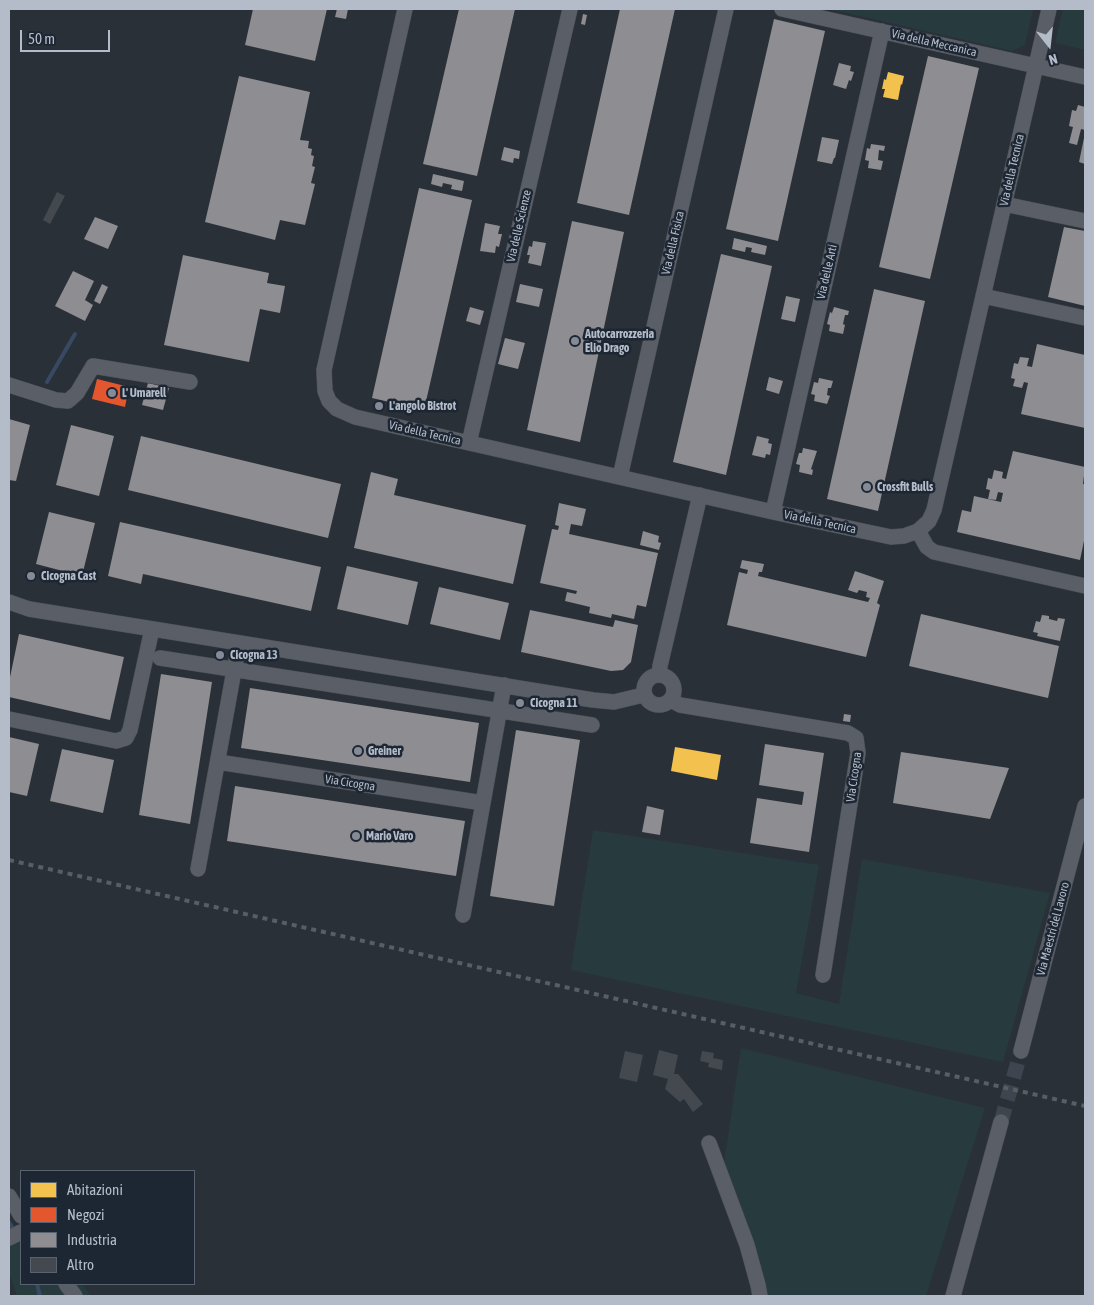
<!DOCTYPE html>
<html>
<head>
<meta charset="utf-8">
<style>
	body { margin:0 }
	#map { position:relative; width:1094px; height:1305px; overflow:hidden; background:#2a3038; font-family:"Asap Condensed",sans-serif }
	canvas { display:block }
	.frame { position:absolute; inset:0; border:10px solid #b4bcc9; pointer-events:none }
	.legend { position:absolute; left:20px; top:1170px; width:175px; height:115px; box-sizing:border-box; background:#1d2633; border:1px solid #59626f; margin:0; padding:6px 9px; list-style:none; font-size:15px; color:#b4bcc9 }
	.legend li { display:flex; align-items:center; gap:10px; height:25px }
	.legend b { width:25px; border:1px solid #59626f }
	.north { position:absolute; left:1024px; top:20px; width:50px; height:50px; -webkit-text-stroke:4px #1d2633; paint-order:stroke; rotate:164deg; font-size:14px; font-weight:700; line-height:20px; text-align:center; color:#b4bcc9 }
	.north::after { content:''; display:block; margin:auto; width:18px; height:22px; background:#b4bcc9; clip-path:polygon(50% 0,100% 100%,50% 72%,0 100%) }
	.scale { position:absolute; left:20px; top:30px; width:90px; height:22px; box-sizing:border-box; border:2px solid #b4bcc9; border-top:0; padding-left:6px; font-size:15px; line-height:18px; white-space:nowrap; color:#b4bcc9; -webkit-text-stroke:4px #1d2633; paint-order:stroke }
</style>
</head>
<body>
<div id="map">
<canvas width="1094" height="1305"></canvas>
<div class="frame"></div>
<ul class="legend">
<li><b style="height:14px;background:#f2c14e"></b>Abitazioni</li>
<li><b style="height:14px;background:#e4572e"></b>Negozi</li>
<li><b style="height:14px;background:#8d8d92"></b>Industria</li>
<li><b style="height:14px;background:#444950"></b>Altro</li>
</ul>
<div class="north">N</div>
<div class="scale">50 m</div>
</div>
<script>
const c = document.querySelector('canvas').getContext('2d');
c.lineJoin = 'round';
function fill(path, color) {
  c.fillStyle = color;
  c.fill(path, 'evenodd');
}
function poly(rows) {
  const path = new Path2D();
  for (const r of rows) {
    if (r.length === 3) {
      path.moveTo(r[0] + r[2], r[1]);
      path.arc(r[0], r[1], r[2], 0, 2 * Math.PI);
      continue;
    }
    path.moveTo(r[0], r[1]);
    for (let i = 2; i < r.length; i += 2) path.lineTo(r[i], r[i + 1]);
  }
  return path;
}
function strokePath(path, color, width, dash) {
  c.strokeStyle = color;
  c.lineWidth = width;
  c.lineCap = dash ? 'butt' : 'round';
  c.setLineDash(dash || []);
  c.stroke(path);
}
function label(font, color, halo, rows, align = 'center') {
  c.font = font + ' "Asap Condensed",sans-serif';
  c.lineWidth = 5;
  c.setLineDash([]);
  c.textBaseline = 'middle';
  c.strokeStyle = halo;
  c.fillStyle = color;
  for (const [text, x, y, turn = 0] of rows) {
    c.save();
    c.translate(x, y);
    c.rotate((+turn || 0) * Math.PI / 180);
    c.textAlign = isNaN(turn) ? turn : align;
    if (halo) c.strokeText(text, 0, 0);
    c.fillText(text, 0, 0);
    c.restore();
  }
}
fill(poly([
	[829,9,1033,9,1025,45,1012,51],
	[1063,9,1085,9,1085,50,1055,43],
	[593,830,819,865,796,993,839,1004,862,859,1050,893,1003,1062,571,970],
	[741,1048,985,1108,926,1296,764,1296,725,1182,725,1156],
	[21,1230,21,1284,82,1284,91,1296,17,1296,9,1273,9,1238]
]), '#273a3e');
fill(poly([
	[888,72,904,76,902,85,901,84,898,100,883,97,885,89,882,89,884,79,886,80],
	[675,747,721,755,717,780,671,771]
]), '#f2c14e');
fill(poly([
	[97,379,129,387,125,407,92,399]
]), '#e4572e');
fill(poly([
	[253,9,327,9,315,61,245,45],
	[337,9,348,9,346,19,335,17],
	[459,9,515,9,477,176,423,164],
	[620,9,675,9,629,215,577,203],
	[583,14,587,15,585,25,581,24],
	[774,19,825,31,778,241,726,229],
	[928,56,979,68,930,279,879,267],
	[839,63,851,66,850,71,854,72,851,81,849,80,846,89,833,85],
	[239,76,310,92,300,140,309,141,308,148,312,149,311,155,314,156,312,166,315,167,311,183,315,184,305,225,280,220,275,240,205,222],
	[1078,105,1085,107,1084,113,1085,113,1085,130,1081,129,1077,145,1069,143,1073,127,1069,126,1072,110,1076,111],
	[822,137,839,140,835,158,834,158,832,164,817,161],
	[1084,138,1085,138,1085,164,1079,162],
	[871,144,885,146,884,151,879,150,878,160,883,161,881,170,868,168,869,161,865,160,867,148,870,149],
	[504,147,520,151,519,159,514,158,513,163,501,160],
	[433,174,464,181,462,191,451,189,452,185,443,183,442,187,431,184],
	[419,188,472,200,424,410,372,398],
	[95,217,118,226,108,249,84,239],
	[572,221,624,232,580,442,527,430],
	[485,223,500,226,498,234,502,234,499,247,496,246,495,253,480,251],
	[1064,227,1085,231,1085,306,1048,297],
	[734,238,767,246,765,255,751,252,752,248,746,247,745,252,732,249],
	[533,241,546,243,541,266,528,263,530,255,527,255,529,246,532,247],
	[721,254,772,266,726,475,673,462],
	[183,255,269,273,267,283,285,286,280,313,260,309,249,362,164,345],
	[73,271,94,281,85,300,93,305,85,321,55,306],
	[102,284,108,287,100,304,94,301],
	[520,284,543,289,539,307,516,302],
	[874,289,925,301,878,511,827,499],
	[786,296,800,299,795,322,781,319],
	[470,307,484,311,480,325,466,321],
	[834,307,849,311,848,315,845,315,843,324,845,325,843,334,829,331,830,325,827,324,830,312,832,313],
	[505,338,525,343,518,369,498,364],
	[1037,344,1085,355,1085,428,1021,414,1028,383,1024,382,1022,388,1013,386,1015,379,1011,378,1014,363,1018,364,1020,357,1029,358,1027,366,1032,367],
	[769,377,783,381,779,394,766,390],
	[819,378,833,381,831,388,828,388,827,395,830,396,827,404,814,401,815,395,811,394,814,382,818,383],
	[148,383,169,388,163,410,142,405],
	[9,419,30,425,16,481,9,480],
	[71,425,114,436,99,496,56,485],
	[141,436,341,484,328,538,128,490],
	[757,436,769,439,768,443,772,444,770,455,766,454,765,458,752,455],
	[803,448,817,451,811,469,813,470,812,475,799,472,800,465,796,464,799,453,802,453],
	[1013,451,1085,467,1083,484,1085,484,1085,536,1080,560,957,532,962,510,971,512,974,496,1001,502,1003,493,998,492,996,500,988,499,990,490,986,489,988,478,992,479,994,470,1003,472,1002,478,1006,479],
	[371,472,398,479,394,495,526,525,513,584,354,548],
	[559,503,586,509,582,526,571,524,569,534,658,553,646,607,637,605,634,619,612,614,611,618,589,613,590,607,565,601,567,592,576,594,577,591,540,583,552,529,558,530,559,526,555,525],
	[49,512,95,523,82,576,36,564],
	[120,522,321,567,311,611,143,574,141,584,108,576],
	[643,531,659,536,658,542,661,543,659,550,640,545],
	[742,560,764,564,762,572,759,572,758,576,868,602,870,598,866,597,867,592,859,590,857,593,848,590,855,571,884,581,877,603,880,605,866,657,727,625,739,572,747,574,748,570,740,568],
	[347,566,418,582,408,625,337,609],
	[27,573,34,574,34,579,27,578],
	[439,587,509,603,500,640,430,624],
	[530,610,613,627,615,620,638,625,631,662,623,670,611,671,521,652],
	[921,614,1059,646,1048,698,909,666],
	[1042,615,1049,616,1049,619,1057,621,1058,618,1065,619,1060,641,1037,636,1038,633,1033,632,1036,621,1040,622],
	[19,634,124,657,110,720,9,697,9,682],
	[217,651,224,652,222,659,216,658],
	[161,674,212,682,190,824,139,815],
	[250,688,479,723,470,782,241,748],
	[517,699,524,700,523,708,516,706],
	[844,714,851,715,850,722,843,721],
	[516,730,580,740,554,906,490,896],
	[9,737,39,744,27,796,9,792],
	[765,744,824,753,809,852,750,843,757,798,802,805,804,792,759,785],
	[62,749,114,760,103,813,50,801],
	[901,752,1009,768,990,819,893,803],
	[235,786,465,821,456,876,227,841],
	[647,806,664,810,660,835,642,832]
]), '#8d8d92');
strokePath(poly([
	[47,382,75,334],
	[9,1222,14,1231],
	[37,1284,40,1296]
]), '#384963', 4);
fill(poly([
	[57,192,65,196,50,224,43,220],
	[659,1050,678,1055,674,1074,678,1074,703,1104,693,1112,684,1099,680,1102,665,1089,668,1079,653,1075],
	[625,1051,643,1055,637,1082,619,1078],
	[702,1051,714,1053,713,1058,723,1060,722,1070,708,1067,709,1063,700,1061]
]), '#444950');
strokePath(poly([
	[1001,1122,1021,1051]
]), '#3f454e', 15, [15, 8]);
const minor = poly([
	[405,9,324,370,325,391,329,401,337,409,355,417,773,512,891,537,904,536,918,531,929,521,934,510,1049,9],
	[782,9,1085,77],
	[1004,204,1085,221],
	[983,296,1085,318],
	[9,385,56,400,68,401,77,393,93,366,190,382],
	[469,443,570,9],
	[620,477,726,9],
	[773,512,882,31],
	[918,531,927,547,934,552,1085,586],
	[9,602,29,609,593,700,614,702,639,696,645,696],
	[160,658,592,725],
	[659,674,660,666,700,495],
	[659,690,15],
	[671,700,680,705,848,733,856,738,858,753,823,975],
	[9,719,116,741,126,738,130,730,152,629],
	[218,762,483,803],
	[198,869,239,643],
	[463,915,504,685],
	[1021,1051,1085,806],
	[709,1143,747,1245,758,1285,760,1296],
	[9,1196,21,1216],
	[9,1238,21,1232],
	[66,1284,75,1296],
	[953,1296,1001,1122]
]);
strokePath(minor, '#484c53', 16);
strokePath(minor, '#5a5e66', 15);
strokePath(poly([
	[9,860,1085,1106]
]), '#595d64', 4, [5, 5]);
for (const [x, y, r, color] of [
	[575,341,5,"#848b96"],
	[112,393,5,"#848b96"],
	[379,406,5,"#848b96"],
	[867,487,5,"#848b96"],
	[31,576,5,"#848b96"],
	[220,655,5,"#848b96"],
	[520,703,5,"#848b96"],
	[358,751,5,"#848b96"],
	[356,836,5,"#848b96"]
]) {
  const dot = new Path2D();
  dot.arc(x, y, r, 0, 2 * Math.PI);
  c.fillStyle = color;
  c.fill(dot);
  strokePath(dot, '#1d2633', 2);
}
label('12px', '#b4bcc9', '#1d2633', [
	["Via della Meccanica",934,43,13],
	["Via della Tecnica",1012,170,-77],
	["Via delle Scienze",519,226,-77],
	["Via della Fisica",673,243,-77],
	["Via delle Arti",827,272,-77],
	["Via della Tecnica",425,433,13],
	["Via della Tecnica",820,522,12],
	["Via Cicogna",854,777,-82],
	["Via Cicogna",350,783,9],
	["Via Maestri del Lavoro",1053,929,-75]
]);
label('bold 12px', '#b4bcc9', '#1d2633', [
	["Autocarrozzeria",585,334],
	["Elio Drago",585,348],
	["L' Umarell",122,393],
	["L'angolo Bistrot",389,406],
	["Crossfit Bulls",877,487],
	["Cicogna Cast",41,576],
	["Cicogna 13",230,655],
	["Cicogna 11",530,703],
	["Greiner",368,751],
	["Mario Varo",366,836]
], 'left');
</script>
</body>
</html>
